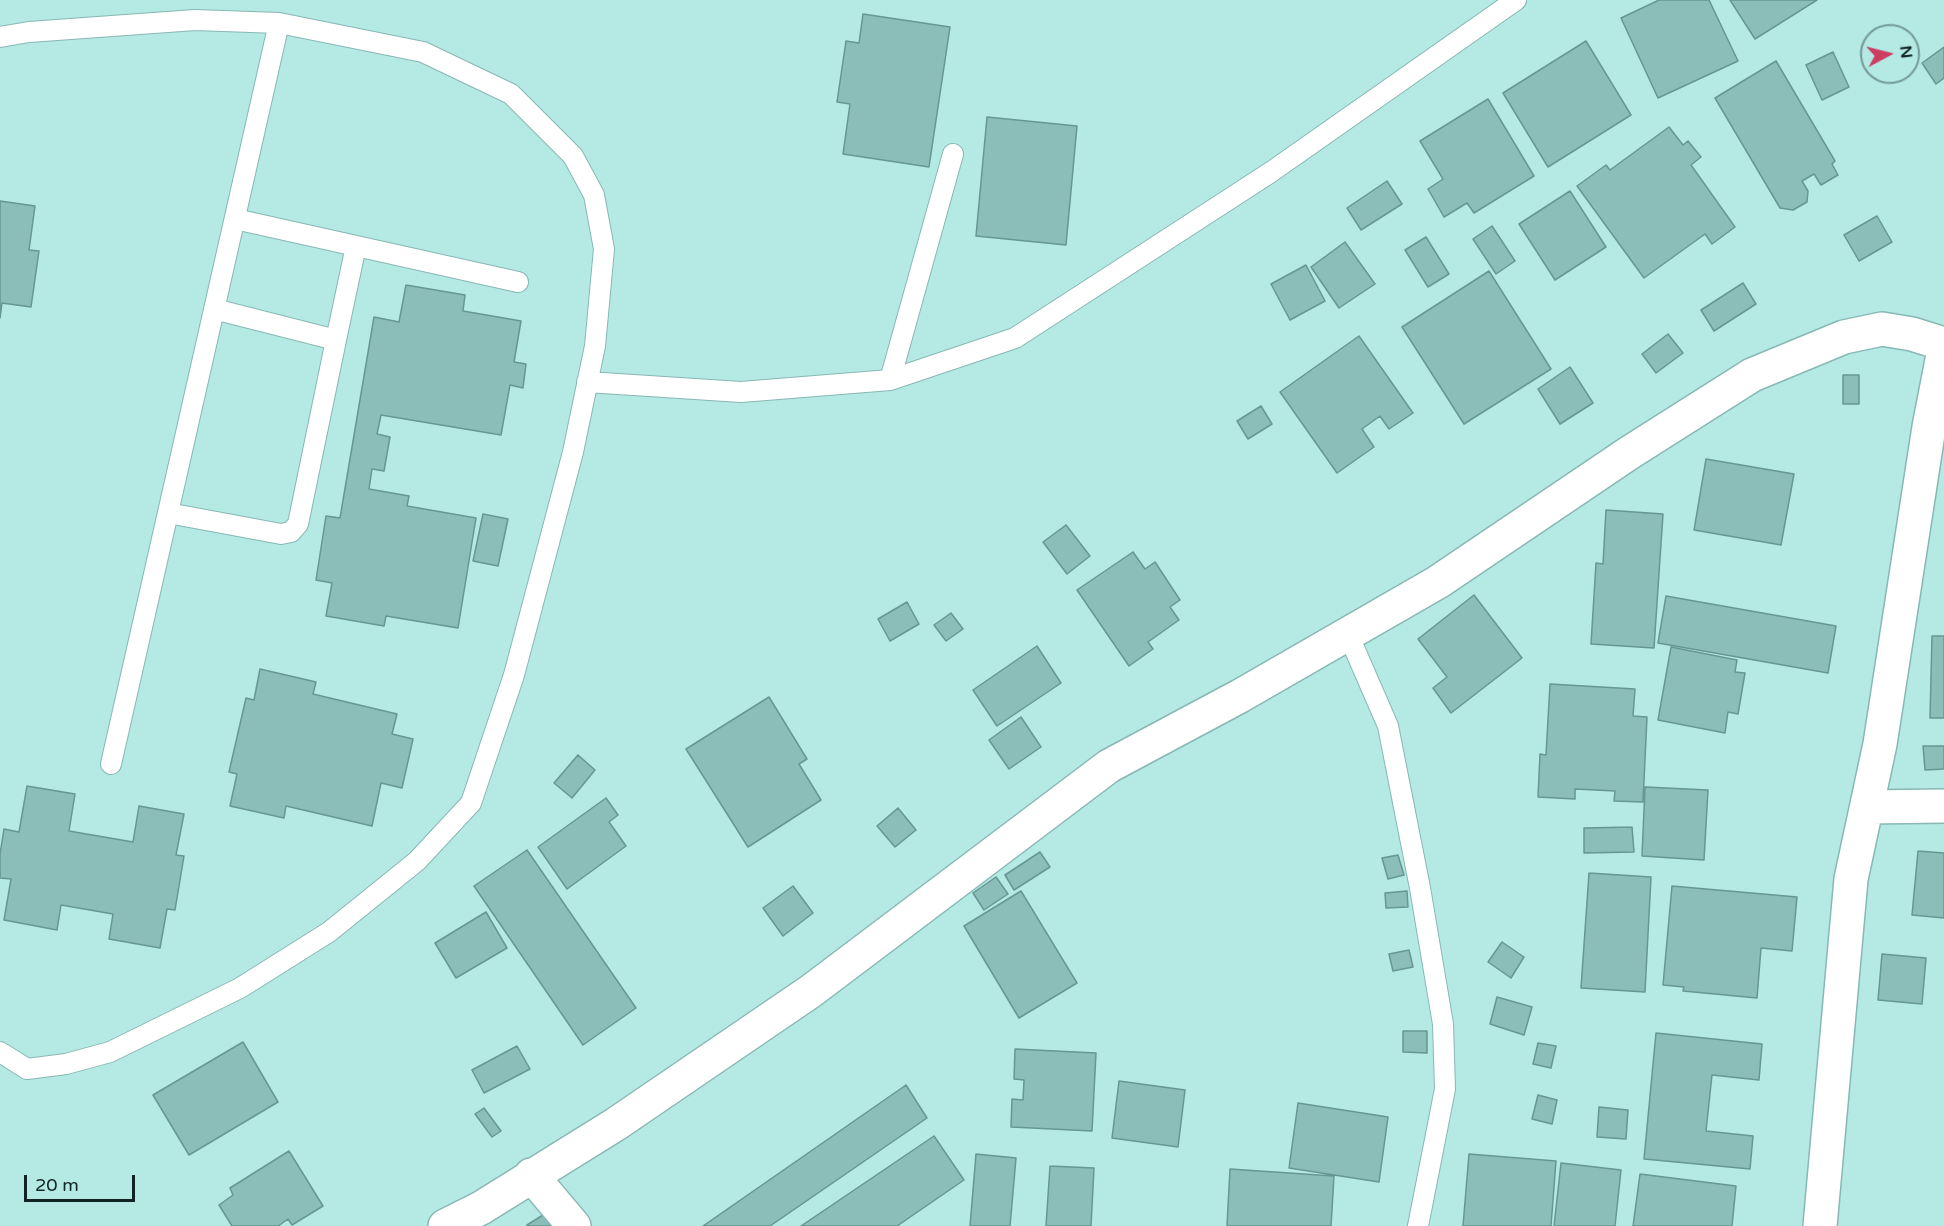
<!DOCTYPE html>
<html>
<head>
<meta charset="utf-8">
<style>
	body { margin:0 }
	#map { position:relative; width:1944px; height:1226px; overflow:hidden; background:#b5e9e4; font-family:"Varela Round",sans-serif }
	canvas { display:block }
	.north { position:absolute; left:1860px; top:24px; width:60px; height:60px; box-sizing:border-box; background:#b5e9e4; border:2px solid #739a97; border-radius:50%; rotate:83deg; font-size:16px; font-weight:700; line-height:24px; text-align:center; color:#102423 }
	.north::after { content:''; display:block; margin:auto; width:21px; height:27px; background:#cd3e63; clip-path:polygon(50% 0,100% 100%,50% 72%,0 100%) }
	.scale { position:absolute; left:24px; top:1175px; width:111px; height:27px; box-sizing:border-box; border:3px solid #102423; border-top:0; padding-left:8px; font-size:18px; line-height:21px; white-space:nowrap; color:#102423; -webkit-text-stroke:4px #b5e9e4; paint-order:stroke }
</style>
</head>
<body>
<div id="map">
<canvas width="1944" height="1226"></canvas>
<div class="north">N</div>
<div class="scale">20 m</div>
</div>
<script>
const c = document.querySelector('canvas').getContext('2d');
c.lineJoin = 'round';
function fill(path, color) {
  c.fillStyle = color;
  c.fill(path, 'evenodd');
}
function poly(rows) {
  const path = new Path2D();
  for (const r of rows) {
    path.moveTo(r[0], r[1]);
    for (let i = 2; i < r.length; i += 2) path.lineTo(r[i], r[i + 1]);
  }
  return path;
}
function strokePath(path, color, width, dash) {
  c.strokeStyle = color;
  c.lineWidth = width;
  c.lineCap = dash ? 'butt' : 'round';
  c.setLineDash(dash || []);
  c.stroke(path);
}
const building = poly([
	[1659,0,1709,0,1738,61,1658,98,1621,18,1659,0],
	[1730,0,1817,0,1755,39,1730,0],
	[863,14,950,27,929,167,843,154,850,104,837,102,846,41,859,43,863,14],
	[1586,41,1631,115,1548,167,1503,93,1586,41],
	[1944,47,1944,78,1936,84,1922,63,1944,47],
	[1833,52,1849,87,1822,100,1806,65,1833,52],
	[1776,61,1835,161,1832,164,1838,175,1821,185,1814,174,1802,181,1808,191,1807,202,1793,210,1780,208,1715,98,1776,61],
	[1488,99,1534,176,1474,213,1467,203,1444,217,1428,189,1443,179,1420,141,1488,99],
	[987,117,1077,126,1066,245,976,236,987,117],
	[1669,127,1683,145,1688,141,1701,157,1691,165,1735,227,1712,244,1705,234,1644,278,1577,186,1606,165,1610,170,1669,127],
	[1387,181,1402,204,1361,230,1347,208,1387,181],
	[1570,191,1606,247,1555,280,1519,224,1570,191],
	[0,201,35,206,29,250,39,251,31,307,2,303,0,318,0,201],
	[1877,216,1892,242,1859,261,1844,235,1877,216],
	[1492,226,1515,261,1496,274,1473,239,1492,226],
	[1426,237,1449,274,1428,287,1405,250,1426,237],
	[1345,242,1375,284,1339,308,1311,267,1345,242],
	[1306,265,1325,301,1290,320,1271,284,1306,265],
	[1489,271,1551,369,1464,424,1402,327,1489,271],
	[1743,283,1756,304,1714,331,1701,310,1743,283],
	[406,285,465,295,463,311,521,321,514,362,526,364,523,388,510,385,501,435,381,415,377,434,390,437,384,471,372,469,369,489,409,496,407,506,476,518,458,628,386,616,384,626,326,616,332,583,316,580,326,516,340,518,374,317,399,322,406,285],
	[1668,334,1683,353,1656,373,1642,354,1668,334],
	[1359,336,1413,413,1389,429,1380,416,1362,429,1374,447,1337,473,1280,392,1359,336],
	[1570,367,1593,403,1560,424,1538,389,1570,367],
	[1843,375,1859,375,1859,404,1843,404,1843,375],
	[1261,406,1272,424,1248,439,1237,421,1261,406],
	[1706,459,1794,474,1781,545,1694,530,1706,459],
	[1606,510,1663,514,1654,648,1591,644,1596,563,1603,564,1606,510],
	[483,514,508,519,498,566,473,561,483,514],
	[1066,525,1090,556,1067,574,1043,542,1066,525],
	[1133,552,1145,569,1155,562,1180,600,1170,607,1179,620,1148,642,1153,649,1129,666,1077,590,1133,552],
	[1474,595,1522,658,1451,713,1433,688,1447,677,1418,639,1474,595],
	[1666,596,1836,626,1828,673,1658,643,1666,596],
	[907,602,919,624,890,641,878,619,907,602],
	[951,613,963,629,946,641,934,625,951,613],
	[1932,636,1944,636,1944,718,1930,718,1932,636],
	[1037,646,1061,683,997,726,973,690,1037,646],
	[1671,647,1737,660,1735,672,1745,673,1738,714,1728,712,1725,733,1658,720,1671,647],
	[260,669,316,682,313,694,397,714,392,734,413,739,402,788,381,783,372,826,286,806,284,818,230,806,237,774,229,772,246,698,254,700,260,669],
	[1550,684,1635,689,1633,716,1647,717,1643,802,1614,801,1615,791,1575,789,1575,799,1538,797,1540,754,1546,755,1550,684],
	[769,697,807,759,799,764,821,800,748,847,686,749,769,697],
	[1021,717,1041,747,1009,769,989,740,1021,717],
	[1923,746,1944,746,1944,769,1925,770,1923,746],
	[578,755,595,770,572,798,554,783,578,755],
	[27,786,75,794,69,831,133,842,139,806,184,814,176,855,184,856,175,910,167,909,160,948,109,939,113,914,61,905,57,930,4,920,11,879,0,878,0,854,4,829,19,832,27,786],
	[1645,787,1708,790,1704,860,1642,856,1645,787],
	[606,798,618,815,609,822,626,846,567,889,538,847,606,798],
	[898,808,916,830,895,847,877,826,898,808],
	[1632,827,1634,852,1584,853,1584,828,1632,827],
	[527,850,636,1008,583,1045,474,886,527,850],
	[1918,851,1944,853,1944,918,1912,915,1918,851],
	[1040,852,1050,867,1014,890,1005,875,1040,852],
	[1398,855,1404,875,1388,879,1382,858,1398,855],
	[1589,873,1651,877,1645,992,1581,988,1589,873],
	[996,877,1008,894,984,910,973,893,996,877],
	[793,886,813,913,783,936,763,908,793,886],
	[1672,886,1797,897,1792,951,1761,948,1757,998,1683,991,1684,987,1663,985,1672,886],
	[1021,891,1077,983,1019,1018,964,926,1021,891],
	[1407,891,1408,907,1386,908,1385,893,1407,891],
	[486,912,507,948,456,978,435,943,486,912],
	[1502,942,1524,957,1511,978,1488,962,1502,942],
	[1409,950,1413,967,1393,971,1389,954,1409,950],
	[1882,954,1926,958,1922,1004,1878,1000,1882,954],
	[1497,997,1532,1007,1524,1035,1490,1024,1497,997],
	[1403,1031,1427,1031,1427,1053,1403,1052,1403,1031],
	[1656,1033,1762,1044,1759,1080,1712,1075,1706,1131,1753,1136,1750,1169,1644,1159,1656,1033],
	[243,1042,278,1102,189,1155,153,1095,243,1042],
	[1538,1043,1556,1046,1551,1068,1533,1064,1538,1043],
	[517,1046,530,1069,484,1093,472,1070,517,1046],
	[1015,1049,1096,1053,1092,1131,1011,1127,1012,1099,1023,1100,1024,1080,1014,1079,1015,1049],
	[1119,1081,1185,1090,1178,1147,1112,1138,1119,1081],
	[906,1085,927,1118,770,1226,703,1226,906,1085],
	[1538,1095,1557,1100,1552,1124,1532,1119,1538,1095],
	[1298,1103,1388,1117,1379,1182,1289,1168,1298,1103],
	[1599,1107,1628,1110,1626,1139,1597,1137,1599,1107],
	[484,1108,501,1131,492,1137,475,1114,484,1108],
	[934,1136,964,1180,897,1226,801,1226,934,1136],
	[289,1151,323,1206,292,1225,288,1219,278,1226,232,1226,219,1205,233,1195,230,1188,289,1151],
	[976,1154,1016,1158,1010,1226,970,1226,976,1154],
	[1469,1154,1556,1161,1551,1226,1463,1226,1469,1154],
	[1561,1163,1621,1170,1615,1226,1554,1226,1561,1163],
	[1050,1166,1094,1168,1091,1226,1046,1226,1050,1166],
	[1230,1169,1334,1176,1331,1226,1227,1226,1230,1169],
	[1640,1174,1736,1186,1732,1226,1633,1226,1640,1174],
	[551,1210,560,1226,527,1226,527,1225,551,1210]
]);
fill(building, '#8bbdb9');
strokePath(building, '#669793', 1.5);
const service = poly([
	[0,37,29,32,195,20,279,23,423,52,511,94,573,156,594,195,604,249,595,346,573,452,514,675,471,803,417,861,329,932,240,988,110,1052,66,1064,27,1069,0,1052],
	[235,219,518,282],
	[336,340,356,246],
	[890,380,953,154],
	[587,382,741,392,890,380,1015,338,1271,172,1516,0],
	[168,513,281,534,291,532,298,524,336,340,214,309],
	[1348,634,1388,726,1420,888,1443,1024,1445,1089,1418,1226],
	[111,764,279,23]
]);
const minor = poly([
	[1867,807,1944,806],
	[531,1175,574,1226],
	[445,1226,481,1208,616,1124,811,991,1109,766,1240,696,1438,582,1629,453,1752,375,1844,337,1882,329,1912,334,1944,344],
	[1820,1226,1851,879,1880,744,1929,427,1944,350]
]);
strokePath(service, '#87b8b4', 22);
strokePath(minor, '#87b8b4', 36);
strokePath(service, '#fff', 20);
strokePath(minor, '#fff', 33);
</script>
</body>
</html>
